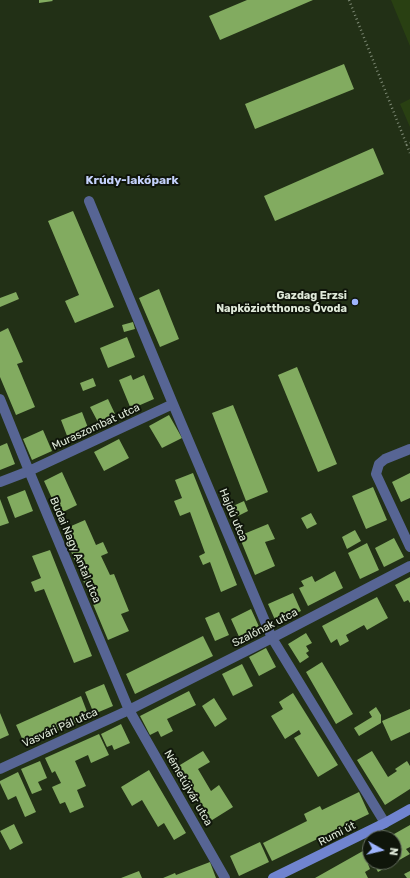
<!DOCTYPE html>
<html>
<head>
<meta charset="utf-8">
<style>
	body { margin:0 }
	#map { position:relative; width:410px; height:878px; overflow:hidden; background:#223016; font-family:Rubik,sans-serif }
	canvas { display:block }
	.north { position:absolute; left:362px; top:830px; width:40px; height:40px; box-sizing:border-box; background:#0f150a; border:1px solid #626a5d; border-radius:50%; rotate:98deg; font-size:11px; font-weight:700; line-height:16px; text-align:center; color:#dfe9d9 }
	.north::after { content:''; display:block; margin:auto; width:14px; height:18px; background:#9eb4fd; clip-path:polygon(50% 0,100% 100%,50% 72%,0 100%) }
</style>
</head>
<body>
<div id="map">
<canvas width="410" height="878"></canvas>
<div class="north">N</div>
</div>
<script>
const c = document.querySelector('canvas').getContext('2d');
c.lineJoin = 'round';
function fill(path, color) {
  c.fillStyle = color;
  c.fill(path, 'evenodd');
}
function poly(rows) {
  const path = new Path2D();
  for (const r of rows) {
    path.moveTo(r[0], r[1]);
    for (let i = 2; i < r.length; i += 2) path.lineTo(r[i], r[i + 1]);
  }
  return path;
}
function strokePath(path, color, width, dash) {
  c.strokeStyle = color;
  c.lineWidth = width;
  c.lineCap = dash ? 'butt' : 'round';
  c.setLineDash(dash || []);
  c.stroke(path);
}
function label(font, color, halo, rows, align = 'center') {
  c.font = font + ' Rubik,sans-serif';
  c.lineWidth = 4;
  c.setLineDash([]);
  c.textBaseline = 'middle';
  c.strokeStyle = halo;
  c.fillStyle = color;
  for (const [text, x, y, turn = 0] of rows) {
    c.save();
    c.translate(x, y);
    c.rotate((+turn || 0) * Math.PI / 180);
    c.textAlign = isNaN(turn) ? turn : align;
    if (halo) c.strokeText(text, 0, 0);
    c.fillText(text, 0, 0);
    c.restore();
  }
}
fill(poly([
	[391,0,410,0,410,46],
	[410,99,410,127,400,104]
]), '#294012');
fill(poly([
	[39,0,52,0,53,1,39,3],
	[247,0,313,0,220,40,209,16],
	[344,64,354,89,255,129,245,104],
	[373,148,384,174,275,221,264,196],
	[73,211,114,307,75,323,65,301,79,295,48,221],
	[159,289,179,339,160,347,139,298],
	[16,292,19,299,0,307,0,298],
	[133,322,135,329,124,332,122,325],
	[8,328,23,362,17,364,35,407,16,415,0,377,0,332],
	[127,337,135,357,108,368,100,348],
	[297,367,337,464,318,472,278,375],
	[131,375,133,380,144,375,154,399,131,409,119,380],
	[93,378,96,386,83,391,80,383],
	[108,399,116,416,99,424,90,407],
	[233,405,268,492,246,501,212,413],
	[82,412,90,433,69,441,61,420],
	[169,415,182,438,162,448,149,426],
	[43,430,52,451,32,460,23,439],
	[119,439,129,458,104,471,94,452],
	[7,443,15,464,0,470,0,446],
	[62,472,77,505,59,514,44,481],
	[193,473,237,585,221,592,210,562,203,565,199,556,205,553,190,512,180,516,174,501,182,498,175,480],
	[410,473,410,498,401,502,392,482],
	[373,487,387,520,366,529,352,496],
	[25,490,33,511,15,518,7,497],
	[0,499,9,523,0,526],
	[244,501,248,511,238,516,233,506],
	[311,513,317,524,307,529,301,518],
	[85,520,96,545,103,542,108,553,101,556,110,575,114,574,129,611,121,614,129,631,108,640,62,530],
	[268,524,275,539,265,542,275,566,255,575,239,536],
	[355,530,361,541,347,549,342,537],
	[394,538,404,557,384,567,375,548],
	[367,543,379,570,360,579,348,553],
	[50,550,92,656,74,663,44,589,35,592,31,582,41,578,32,556],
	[335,571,343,588,308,606,299,588,304,586,301,581,312,576,315,582],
	[410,577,410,603,408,600,404,602,395,585],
	[293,593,301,611,276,622,268,604],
	[377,597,388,618,367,630,364,625,346,635,349,641,340,646,337,639,331,643,322,626],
	[251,609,261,631,241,641,231,619],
	[219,612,229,635,215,641,205,618],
	[306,633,312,643,306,646,309,651,306,653,309,657,300,663,288,644],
	[203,636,213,656,135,694,126,674],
	[266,648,276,667,259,676,249,657],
	[322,662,353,714,336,724,306,672],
	[242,664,253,686,233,696,222,674],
	[104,684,113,706,94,714,85,692],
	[189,691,196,705,167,719,173,731,161,737,158,731,150,735,140,716],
	[293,693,338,765,318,777,294,738,301,734,299,730,285,739,271,716,283,709,279,702],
	[81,696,89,717,25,745,16,725],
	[214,698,227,719,215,727,202,706],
	[376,707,381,715,381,723,359,736,354,728,372,717,369,712],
	[410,709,410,732,391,741,382,721],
	[0,713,9,735,0,739],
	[121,724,130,743,114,750,112,745,107,747,101,734],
	[99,734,109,755,91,763,88,755,75,761,86,786,77,790,84,807,70,813,65,802,60,804,52,787,61,783,55,771,52,773,45,758],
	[203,751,210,762,198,769,211,791,219,785,233,807,209,822,175,768],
	[372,751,388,777,397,771,395,769,407,761,410,766,410,789,385,805,357,760],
	[40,761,47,778,38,782,42,790,32,794,21,769],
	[149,770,186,833,174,840,164,823,158,827,142,800,132,806,121,787],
	[18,772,36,812,25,817,16,796,8,800,0,783,0,781],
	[359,792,369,814,272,861,263,843,307,821,304,814,320,806,322,810],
	[14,824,23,843,10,850,0,831],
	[410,825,410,847,406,849,410,854,378,872,373,862,394,862,394,838,387,838],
	[260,842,269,862,239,876,230,856],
	[370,847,370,863,368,864,370,869,365,872,368,878,315,878],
	[210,862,216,878,163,878,175,873,176,875],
	[139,871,142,878,121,878],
	[410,871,410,878,407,878,404,874]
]), '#82ab60');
strokePath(poly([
	[349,0,410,153],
	[406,145,410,143]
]), '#7f8b76', 2.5, [1, 3]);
strokePath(poly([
	[89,201,173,404,272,638,385,823],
	[0,399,29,471,129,710,225,878],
	[410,449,385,459,379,464,376,474,410,547],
	[0,482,29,471,173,404],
	[0,769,129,710,272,638,410,566]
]), '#576594', 10);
strokePath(poly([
	[273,878,385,823,410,809]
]), '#7084d0', 10);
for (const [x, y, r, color] of [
	[355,302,4,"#9eb4fd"]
]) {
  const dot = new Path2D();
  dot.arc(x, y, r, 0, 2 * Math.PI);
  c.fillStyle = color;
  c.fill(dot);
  strokePath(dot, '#0f150a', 1.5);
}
label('bold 11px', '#dfe9d9', '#0f150a', [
	["Gazdag Erzsi",347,296],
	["Napköziotthonos Óvoda",347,309]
], 'right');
label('11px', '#dfe9d9', '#0f150a', [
	["Muraszombat utca",96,427,-25],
	["Hajdú utca",233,515,67],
	["Budai Nagy Antal utca",75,550,67],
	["Szalónak utca",265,628,-27],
	["Vasvári Pál utca",60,728,-24],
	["Németújvár utca",188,788,60],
	["Rumi út",337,834,-27]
]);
label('bold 12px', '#c4d1fb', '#0f150a', [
	["Krúdy-lakópark",132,181]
]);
</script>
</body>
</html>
